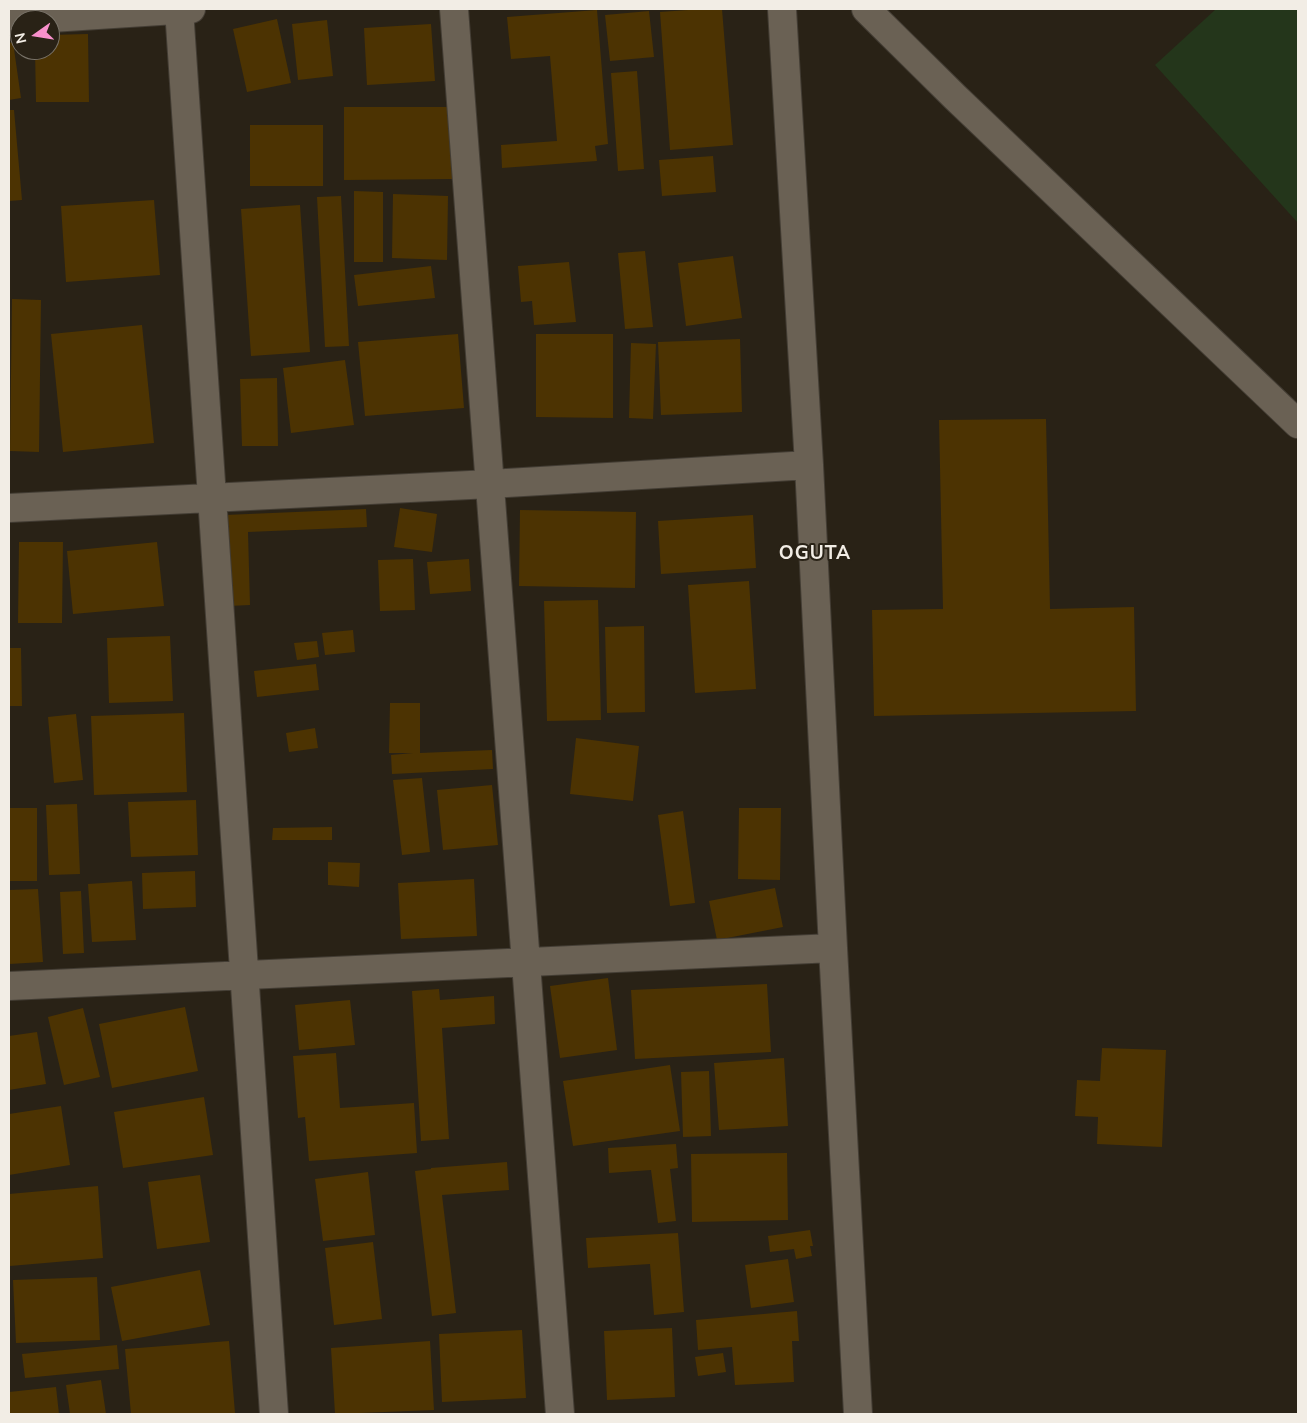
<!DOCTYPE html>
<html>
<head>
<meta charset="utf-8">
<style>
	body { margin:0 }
	#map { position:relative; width:1307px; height:1423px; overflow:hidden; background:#292216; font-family:"Nunito Sans",sans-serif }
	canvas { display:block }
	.frame { position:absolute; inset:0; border:10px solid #f2ede5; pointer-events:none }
	.north { position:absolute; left:10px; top:10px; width:50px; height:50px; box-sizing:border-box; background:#292216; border:1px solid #797369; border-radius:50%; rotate:257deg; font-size:14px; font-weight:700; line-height:20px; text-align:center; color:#f2ede5 }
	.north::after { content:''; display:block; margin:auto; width:18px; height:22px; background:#f890cb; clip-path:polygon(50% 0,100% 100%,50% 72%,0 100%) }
</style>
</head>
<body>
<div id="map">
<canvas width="1307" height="1423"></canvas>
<div class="frame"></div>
<div class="north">N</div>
</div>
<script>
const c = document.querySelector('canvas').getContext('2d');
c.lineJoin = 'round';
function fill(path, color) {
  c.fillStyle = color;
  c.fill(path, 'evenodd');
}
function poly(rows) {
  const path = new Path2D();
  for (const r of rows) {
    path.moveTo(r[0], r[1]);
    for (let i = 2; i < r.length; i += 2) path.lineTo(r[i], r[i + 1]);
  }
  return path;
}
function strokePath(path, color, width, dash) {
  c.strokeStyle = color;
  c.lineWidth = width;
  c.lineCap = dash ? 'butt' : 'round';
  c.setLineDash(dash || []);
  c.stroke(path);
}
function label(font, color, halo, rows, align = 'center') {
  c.font = font + ' "Nunito Sans",sans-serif';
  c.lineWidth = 4;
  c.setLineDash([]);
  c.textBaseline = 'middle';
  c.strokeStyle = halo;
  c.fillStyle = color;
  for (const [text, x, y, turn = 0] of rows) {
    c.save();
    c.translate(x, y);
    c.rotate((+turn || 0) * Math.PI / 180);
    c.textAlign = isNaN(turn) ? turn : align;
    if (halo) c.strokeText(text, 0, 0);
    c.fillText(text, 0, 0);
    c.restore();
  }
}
fill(poly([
	[1216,9,1298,9,1298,223,1155,65]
]), '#24361b');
fill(poly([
	[702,9,722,9,733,145,670,150,660,12],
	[597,10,608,144,595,146,597,161,502,168,501,145,557,141,550,56,511,59,507,17],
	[649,11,654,57,610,61,605,15],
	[277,19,291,83,247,92,233,29],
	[327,20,333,76,298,80,292,24],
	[431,24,435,81,367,85,364,28],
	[88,34,89,102,36,102,35,50,50,50,50,35],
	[13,42,21,98,9,100,9,43],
	[637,71,644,169,618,171,611,73],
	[344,107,452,107,452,179,344,180],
	[9,110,14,110,22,200,9,201],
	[250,125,323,125,323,186,250,186],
	[713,156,716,192,662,196,659,160],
	[354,191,383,192,383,262,354,262],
	[393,194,448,196,447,260,392,258],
	[341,196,349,346,325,347,317,197],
	[154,200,160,275,66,282,61,206],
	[300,205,310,352,251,356,241,209],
	[645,251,653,327,625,329,618,253],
	[733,256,742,318,686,326,678,263],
	[569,262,576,322,534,325,532,301,521,302,518,266],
	[431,266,435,298,358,306,354,275],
	[12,299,41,300,39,452,10,451],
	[142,325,154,443,63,452,51,334],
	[458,334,464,408,365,416,358,342],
	[536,334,613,334,613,418,536,417],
	[740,339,742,412,661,415,658,342],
	[631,343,656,344,653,419,629,418],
	[345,360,354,425,291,433,283,368],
	[277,378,278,446,242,446,240,379],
	[1046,419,1050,609,1134,607,1136,711,874,716,872,610,943,609,939,420],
	[400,508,437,514,432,552,394,547],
	[366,509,367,527,248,532,250,605,229,606,225,515],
	[520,510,636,512,635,588,519,586],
	[753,515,756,568,661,574,658,521],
	[19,542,63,542,62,623,18,623],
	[157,542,164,606,73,614,67,551],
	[413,559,415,610,380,611,378,560],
	[469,559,471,591,430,594,427,562],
	[749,581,756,689,695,693,688,585],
	[598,600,601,720,547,721,544,601],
	[644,626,645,712,607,713,605,627],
	[353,630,355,652,325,655,322,633],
	[170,636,173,701,109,703,107,638],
	[317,641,319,657,297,660,294,643],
	[9,648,21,648,22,706,9,706],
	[316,664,319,690,257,697,254,671],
	[390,703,420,703,420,753,492,750,493,769,392,774,391,755,413,753,389,753],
	[184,713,187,792,94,795,91,716],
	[76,714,83,780,54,783,48,717],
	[315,728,318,748,289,752,286,733],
	[576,738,639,746,633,801,570,794],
	[422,778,430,852,402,855,393,780],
	[492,785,498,845,443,850,437,790],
	[196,800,198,855,131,857,128,802],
	[77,804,80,874,49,875,46,805],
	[9,808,37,808,37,881,9,881],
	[739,808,781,808,780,880,738,879],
	[683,811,695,903,670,906,658,815],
	[332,827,332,840,272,840,273,828],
	[328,862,360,863,359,887,328,885],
	[195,871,196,907,143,909,142,873],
	[474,879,477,936,401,939,398,883],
	[132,881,136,940,92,942,88,884],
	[775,888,783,927,717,940,709,901],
	[38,889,43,962,9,964,9,890],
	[81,891,84,953,63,954,60,892],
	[608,978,617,1050,560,1058,550,986],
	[767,984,771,1052,635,1059,631,990],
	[439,989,440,1000,494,996,495,1024,442,1028,449,1139,421,1141,412,991],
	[350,1000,355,1045,299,1050,295,1005],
	[185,1007,198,1071,112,1088,99,1024],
	[83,1008,100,1077,64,1085,48,1017],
	[37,1032,46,1084,9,1090,9,1036],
	[1102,1048,1166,1050,1162,1147,1097,1144,1098,1117,1075,1116,1077,1080,1100,1081],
	[336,1053,340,1108,414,1103,417,1153,309,1161,305,1117,298,1118,293,1056],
	[784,1058,788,1126,719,1130,714,1063],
	[670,1065,680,1131,573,1146,563,1081],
	[709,1071,711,1136,683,1137,681,1072],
	[204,1097,213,1155,123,1168,114,1112],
	[61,1106,70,1165,9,1175,9,1114],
	[676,1144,678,1168,670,1169,676,1221,658,1223,651,1170,609,1173,608,1148],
	[787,1153,788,1220,692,1222,691,1154],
	[507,1162,509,1190,442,1195,456,1313,432,1316,415,1171,431,1169,431,1168],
	[368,1172,375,1235,323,1241,315,1179],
	[200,1175,210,1242,157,1249,148,1182],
	[98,1186,103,1258,10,1266,9,1194],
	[810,1230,813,1246,810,1246,812,1256,796,1259,794,1249,770,1252,768,1236],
	[678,1233,684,1312,654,1315,650,1264,588,1268,586,1238],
	[373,1242,382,1319,334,1325,325,1248],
	[788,1259,794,1302,751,1308,745,1265],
	[200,1270,210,1325,122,1341,111,1287],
	[97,1277,100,1340,16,1343,13,1280],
	[797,1311,799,1341,792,1341,794,1382,735,1385,732,1347,698,1350,696,1320],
	[672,1328,675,1397,607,1400,604,1331],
	[522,1330,526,1398,442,1402,439,1334],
	[229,1341,235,1413,216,1414,131,1414,125,1349],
	[430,1341,434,1410,335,1414,331,1348],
	[117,1345,119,1369,25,1378,22,1354],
	[723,1353,726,1372,698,1376,695,1357],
	[101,1380,106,1414,70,1414,66,1385],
	[56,1387,59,1414,9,1414,9,1392]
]), '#4c3302');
const minor = poly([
	[179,9,274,1414],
	[454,9,560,1414],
	[782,9,809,465,833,948,858,1414],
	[866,9,955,97,1298,424],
	[20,20,191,9],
	[9,508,490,484,809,465],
	[9,986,833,948]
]);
strokePath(minor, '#433d34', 30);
strokePath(minor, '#6a6154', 28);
c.letterSpacing = '1px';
label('bold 19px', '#f2ede5', '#292216', [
	["OGUTA",815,554]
]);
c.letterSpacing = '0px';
</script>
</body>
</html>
